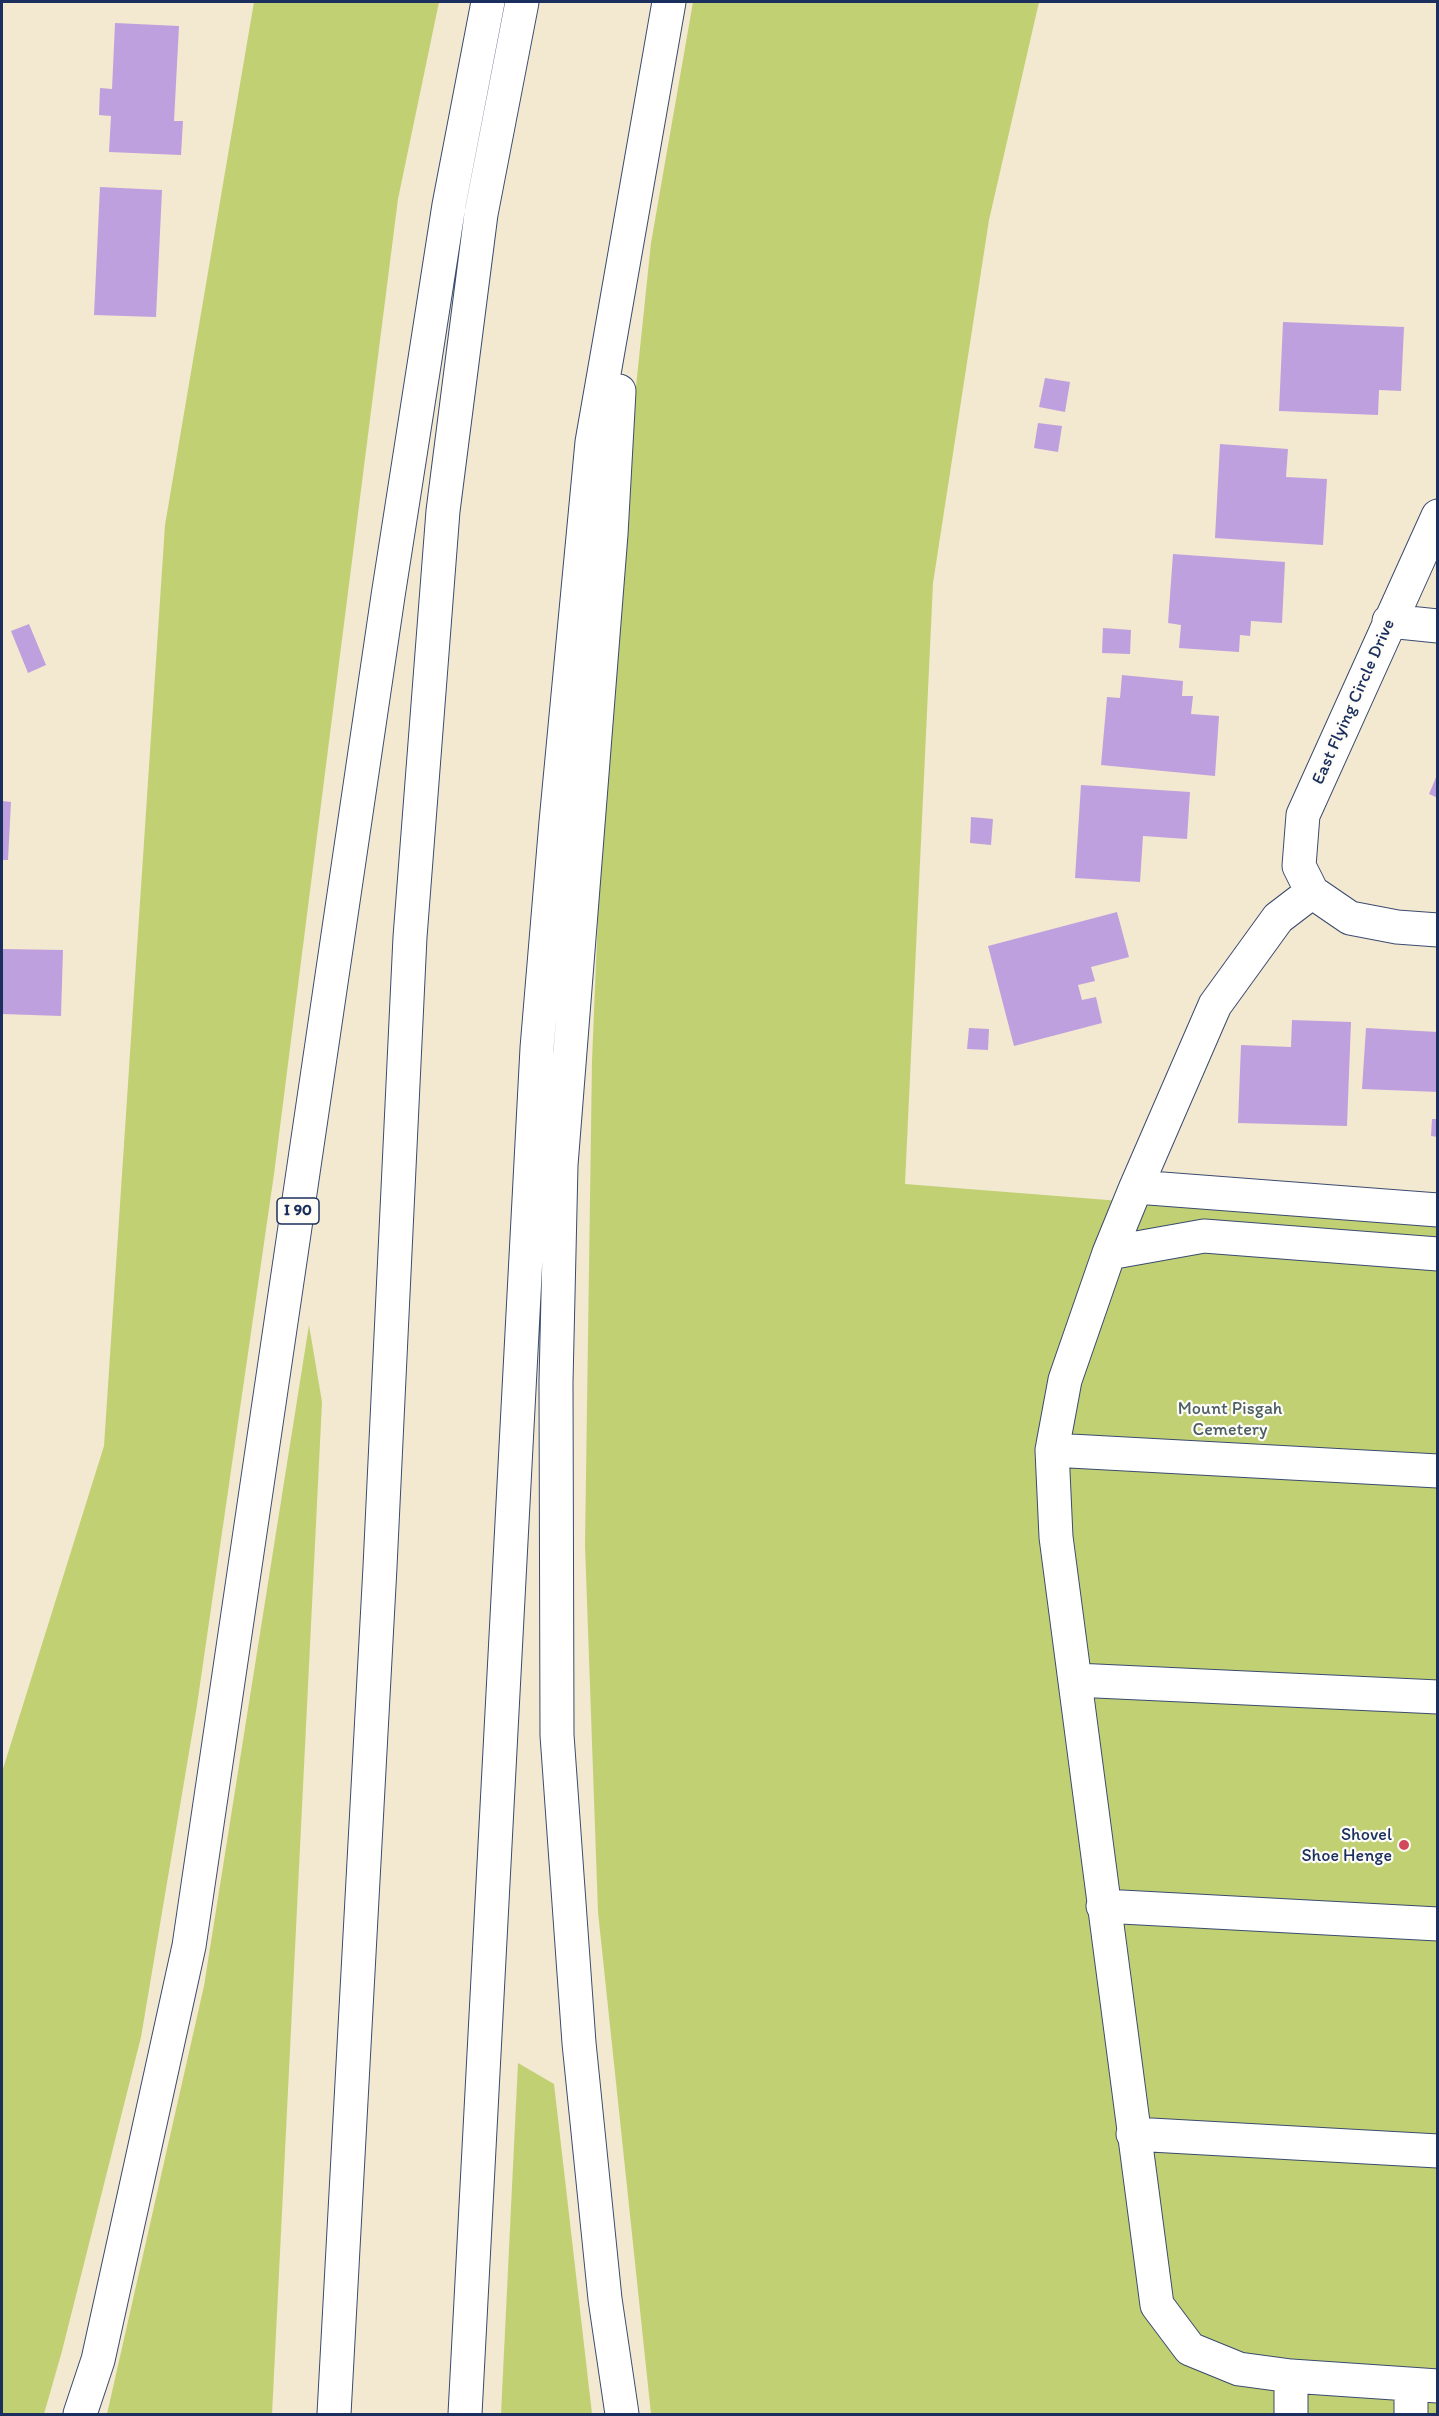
<!DOCTYPE html>
<html>
<head>
<meta charset="utf-8">
<style>
	body { margin:0 }
	#map { position:relative; width:1439px; height:2416px; overflow:hidden; background:#f3e8d0; font-family:Itim,sans-serif }
	canvas { display:block }
	.frame { position:absolute; inset:0; border:3px solid #1b2f5e; pointer-events:none }
</style>
</head>
<body>
<div id="map">
<canvas width="1439" height="2416"></canvas>
<div class="frame"></div>
</div>
<script>
const c = document.querySelector('canvas').getContext('2d');
c.lineJoin = 'round';
function fill(path, color) {
  c.fillStyle = color;
  c.fill(path, 'evenodd');
}
function poly(rows) {
  const path = new Path2D();
  for (const r of rows) {
    path.moveTo(r[0], r[1]);
    for (let i = 2; i < r.length; i += 2) path.lineTo(r[i], r[i + 1]);
  }
  return path;
}
function strokePath(path, color, width, dash) {
  c.strokeStyle = color;
  c.lineWidth = width;
  c.lineCap = dash ? 'butt' : 'round';
  c.setLineDash(dash || []);
  c.stroke(path);
}
function label(font, color, halo, rows, align = 'center') {
  c.font = font + ' Itim,sans-serif';
  c.lineWidth = 4.5;
  c.setLineDash([]);
  c.textBaseline = 'middle';
  c.strokeStyle = halo;
  c.fillStyle = color;
  for (const [text, x, y, turn = 0] of rows) {
    c.save();
    c.translate(x, y);
    c.rotate((+turn || 0) * Math.PI / 180);
    c.textAlign = isNaN(turn) ? turn : align;
    if (halo) c.strokeText(text, 0, 0);
    c.fillText(text, 0, 0);
    c.restore();
  }
}
fill(poly([
	[254,2,439,2,398,199,274,1174,197,1705,141,2037,62,2351,44,2414,2,2414,2,1772,104,1446,165,525],
	[693,2,1039,2,989,220,933,583,905,1184,1437,1226,1437,2414,651,2414,598,1912,585,1545,592,1061,609,645,651,243],
	[309,1325,322,1402,272,2414,107,2414,204,1986],
	[518,2063,554,2084,592,2414,501,2414]
]), '#c1d072');
fill(poly([
	[115,23,179,26,174,121,183,121,181,155,109,152,111,116,99,115,100,88,112,89],
	[100,187,162,190,156,317,94,315],
	[1283,322,1404,327,1401,391,1379,390,1378,415,1279,411],
	[1045,378,1070,382,1065,412,1039,407],
	[1038,423,1062,426,1058,452,1034,448],
	[1220,444,1288,449,1286,477,1327,479,1323,545,1215,538],
	[1173,554,1285,562,1282,623,1251,621,1250,636,1240,635,1239,652,1179,648,1181,625,1168,623],
	[29,624,46,665,28,673,11,631],
	[1103,628,1131,630,1130,654,1102,653],
	[1122,675,1183,681,1182,696,1193,696,1191,714,1219,716,1215,776,1101,765,1107,697,1120,698],
	[1437,775,1438,775,1438,798,1429,794],
	[1081,785,1190,792,1187,839,1143,836,1140,882,1075,878],
	[2,801,11,802,8,860,2,860],
	[971,817,993,819,991,845,970,843],
	[1117,912,1129,957,1091,967,1095,981,1078,985,1082,1000,1096,997,1102,1023,1014,1046,988,946],
	[2,949,63,950,61,1016,2,1014],
	[1292,1020,1351,1022,1347,1126,1238,1123,1241,1045,1291,1047],
	[969,1028,989,1029,988,1050,967,1049],
	[1366,1028,1438,1032,1438,1092,1362,1089],
	[1432,1119,1438,1119,1438,1137,1431,1136]
]), '#bfa0de');
const minor = poly([
	[1389,621,1438,626],
	[1312,892,1278,918,1215,1005,1136,1187,1438,1210],
	[1312,892,1299,866,1303,815,1438,516],
	[1312,892,1350,918,1397,927,1438,930],
	[1136,1187,1109,1253,1065,1380,1052,1450,1056,1537,1157,2305,1190,2349,1239,2369,1291,2376,1438,2386],
	[1109,1253,1204,1236,1438,1254],
	[1052,1450,1438,1471],
	[1075,1680,1438,1697],
	[1103,1906,1438,1924],
	[1133,2134,1438,2151],
	[1291,2414,1291,2376],
	[1411,2414,1411,2385]
]);
const highway = poly([
	[619,391,611,534,561,1165,556,1382,557,1735,579,2043,605,2299,622,2414],
	[80,2414,98,2360,189,1946,388,596,449,205,488,2],
	[334,2414,380,1567,410,937,443,511,481,214,522,2],
	[465,2414,537,1048,556,822,592,442,669,2]
]);
strokePath(minor, '#3b4b6f', 35);
strokePath(highway, '#3b4b6f', 35);
strokePath(minor, '#fff', 33);
strokePath(highway, '#fff', 33);
for (const [x, y, r, color] of [
	[1404,1845,6,"#d1495b"]
]) {
  const dot = new Path2D();
  dot.arc(x, y, r, 0, 2 * Math.PI);
  c.fillStyle = color;
  c.fill(dot);
  strokePath(dot, '#fdfcf7', 2);
}
for (const [x, y, w] of [
	[298,1211,42]
]) {
  const box = new Path2D();
  box.roundRect(x - w / 2, y - 13, w, 26, 4.5);
  c.fillStyle = '#fdfcf7';
  c.fill(box);
  strokePath(box, '#1b2f5e', 1.5);
}
label('bold 16px', '#1b2f5e', null, [
	["I 90",298,1211]
]);
label('18px', '#1b2f5e', '#fdfcf7', [
	["East Flying Circle Drive",1354,702,-66]
]);
label('18px', '#4d5f64', '#fdfcf7', [
	["Mount Pisgah",1230,1409],
	["Cemetery",1230,1430]
]);
label('18px', '#1b2f5e', '#fdfcf7', [
	["Shovel",1392,1835],
	["Shoe Henge",1392,1856]
], 'right');
</script>
</body>
</html>
